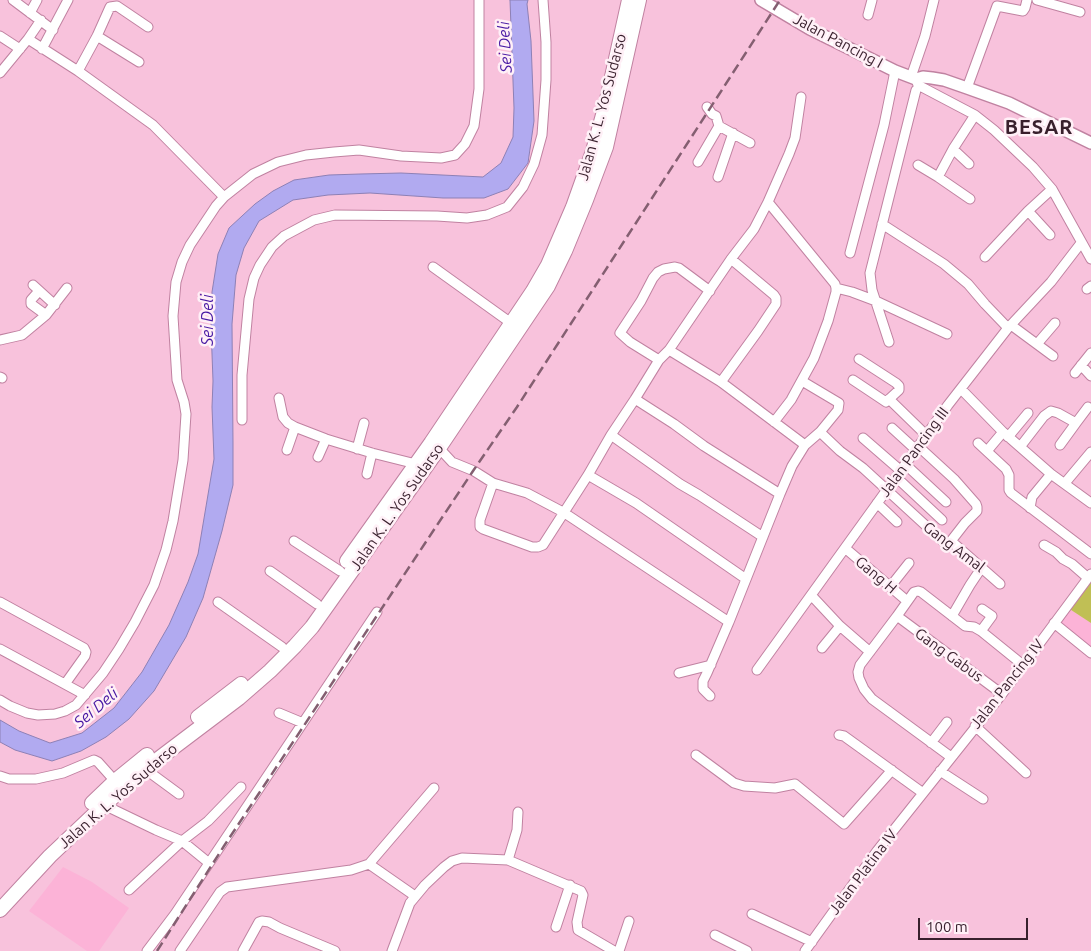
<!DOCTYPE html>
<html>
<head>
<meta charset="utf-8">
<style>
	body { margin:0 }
	#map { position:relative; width:1091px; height:951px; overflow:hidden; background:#f8c2dc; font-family:Ubuntu,sans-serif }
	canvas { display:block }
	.scale { position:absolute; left:918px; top:918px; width:110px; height:22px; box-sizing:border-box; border:2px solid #381f2c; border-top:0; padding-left:6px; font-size:15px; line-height:18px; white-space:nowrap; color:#381f2c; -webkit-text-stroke:4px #fff0f7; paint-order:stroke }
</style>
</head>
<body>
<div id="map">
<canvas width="1091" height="951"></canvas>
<div class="scale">100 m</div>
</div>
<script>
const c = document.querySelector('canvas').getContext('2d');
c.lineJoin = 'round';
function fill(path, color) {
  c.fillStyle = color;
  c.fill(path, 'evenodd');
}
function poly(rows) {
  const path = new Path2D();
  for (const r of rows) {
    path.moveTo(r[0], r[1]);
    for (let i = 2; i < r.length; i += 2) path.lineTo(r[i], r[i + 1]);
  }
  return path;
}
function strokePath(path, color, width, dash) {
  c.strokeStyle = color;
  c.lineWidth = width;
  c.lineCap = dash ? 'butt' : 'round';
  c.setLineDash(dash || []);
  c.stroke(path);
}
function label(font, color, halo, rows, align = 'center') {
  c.font = font + ' Ubuntu,sans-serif';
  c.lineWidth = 5;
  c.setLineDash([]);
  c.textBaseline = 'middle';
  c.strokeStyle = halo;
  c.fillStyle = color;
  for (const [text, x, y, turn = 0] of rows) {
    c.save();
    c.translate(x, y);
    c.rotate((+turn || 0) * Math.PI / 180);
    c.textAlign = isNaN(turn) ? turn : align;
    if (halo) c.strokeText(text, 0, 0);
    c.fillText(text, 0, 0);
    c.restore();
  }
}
fill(poly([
	[1068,608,1091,623,1091,651,1058,623],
	[63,867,92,882,129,908,99,951,87,951,29,911]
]), '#fcb3d7');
fill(poly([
	[1091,575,1091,623,1068,608]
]), '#c0bf55');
const water = poly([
	[510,0,528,0,527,4,531,41,534,121,528,163,508,189,484,198,443,198,370,193,328,195,293,200,259,221,244,248,236,275,232,324,233,443,233,485,222,531,203,598,186,637,154,691,129,719,106,737,81,751,52,761,15,750,0,742,0,720,19,731,50,743,82,733,114,708,142,672,169,625,188,582,198,554,214,459,212,407,213,381,211,327,212,292,218,254,229,228,255,204,273,191,294,180,329,175,360,174,401,173,483,177,501,163,513,137,514,108,510,0]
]);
fill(water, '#b1aaf0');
strokePath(water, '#8d80b5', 1);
const minor = poly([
	[13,0,53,30],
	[1037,0,1080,12],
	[30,13,37,0],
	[868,15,872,0],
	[0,36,20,49],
	[97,36,139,62],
	[28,39,41,20],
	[42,49,68,0],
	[78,71,97,36,110,7,117,6,148,27],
	[0,73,28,39,78,71,153,125,224,197],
	[911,77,925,36,934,0],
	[916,79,918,85,975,115,994,130,1033,167,1052,189,1091,259],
	[967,88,997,6,1023,11,1025,8,1027,0],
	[707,107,712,114,716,116,719,126],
	[953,149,969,164],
	[698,162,719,126,750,143],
	[918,165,938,177,970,199],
	[718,177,733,133],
	[938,177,953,149,975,115],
	[768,202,835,284,836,288,836,292,828,321,814,358,791,400,774,422],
	[1028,211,1050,235],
	[882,224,944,264,968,284,985,304,1008,328],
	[850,253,884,125,895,71],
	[985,257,1028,211,1052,189],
	[433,267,511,323],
	[33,285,55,305],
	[836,288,852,292,876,301,947,334],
	[1087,289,1091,286],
	[39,291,31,300,31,304,46,315],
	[1011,325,1053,356],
	[0,340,22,335,46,315,67,288],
	[889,342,872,290,870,273,916,90],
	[1037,344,1055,323],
	[669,350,721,382,805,445],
	[659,360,630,342,620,333,641,301,653,278,658,272,664,269,675,267,679,268,710,291],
	[1081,365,1091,376],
	[1075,373,1091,353],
	[0,377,2,378],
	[853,380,886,402,899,390,899,386,896,383,859,359],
	[721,382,758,331,776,304,776,298,774,295,731,259],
	[961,389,1003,432,1051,474,1091,503],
	[279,398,283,417,288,423,295,427,326,439,372,453,416,464],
	[635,399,674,424,704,446,780,494],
	[889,399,926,435],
	[242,420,242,375,249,299,254,278,260,265,272,247,284,236,314,220,335,215,437,216,467,218,487,215,507,207,523,187,534,164,542,135,546,80,546,42,543,0],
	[1076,423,1088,407],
	[892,428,916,450],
	[820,432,840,451,863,468,948,546,951,541,1000,584],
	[611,435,680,484,699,495,763,537],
	[1008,437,1028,413],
	[863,438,901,471],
	[978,443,1006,469,1009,475,1009,490,1011,493,1091,554],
	[435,445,439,448,452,462,474,471,493,483,527,493,563,512,729,622],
	[918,446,954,479,976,504,977,507,977,511,965,523,951,541],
	[1020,447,1044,416,1051,411,1058,413,1076,423,1060,445],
	[357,449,364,423],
	[287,450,295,427],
	[987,451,1003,432],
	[318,457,326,439],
	[905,464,946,502],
	[367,474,372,453],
	[588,475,636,503,746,579],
	[896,477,942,520],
	[493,483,480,520,480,527,483,529,532,547,538,547,543,545,588,475,611,435,635,399,659,360,669,350,731,259,754,229,768,202,789,154,795,138,801,97],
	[1065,483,1091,452],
	[877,503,897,522],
	[1030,508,1032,497,1051,474],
	[294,541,340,571],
	[1044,545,1056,552,1063,559,1072,564,1088,578],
	[845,548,907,601],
	[270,571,317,604],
	[890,587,909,563],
	[811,595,840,626,870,652],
	[0,602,84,648,86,652,85,656,65,684],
	[218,602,282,647],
	[897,616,1002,694],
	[952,616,970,585,982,567],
	[1054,623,1091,653],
	[981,631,992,616,982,609],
	[822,648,840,626],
	[0,649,85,695],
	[757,670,948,405,1008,328,1051,282,1081,243],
	[679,673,711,665],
	[710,696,703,689,703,681,707,673,729,622,780,494,792,466,805,445,820,432,838,410,839,403,802,381],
	[0,700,10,706,27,713,38,715,55,714,65,711,76,705,103,673,119,649,135,622,154,585,166,550,173,521,183,460,186,414,184,402,177,380,173,316,176,282,182,262,190,245,216,206,224,197,253,174,278,162,306,155,334,152,359,150,401,156,441,158,455,155,465,144,474,126,479,89,479,0],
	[279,713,303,723],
	[975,726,1026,773],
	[839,735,844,736,923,793],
	[931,743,947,722],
	[696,755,734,783,744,786,775,788,795,784,844,824,892,770],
	[951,757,872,699,864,689,859,678,858,672,860,665,897,616,914,592,918,591,921,592,965,626,974,627,981,631,1023,665],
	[145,769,179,794],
	[940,771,983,799],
	[0,776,9,779,36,779,63,773,94,760,98,762,115,781],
	[104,805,156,830,182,841,209,863],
	[508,860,581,891,583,895,577,922,578,930,614,951],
	[369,864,415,896],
	[129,890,182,841,208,821,241,787],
	[752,914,812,942],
	[556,927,570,885],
	[715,935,747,951],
	[147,951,175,914,248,805,377,612],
	[180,951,220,892,227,887,351,870,369,864,434,788],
	[243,951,259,922,262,921,269,922,280,928,335,951],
	[392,951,410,903,425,885,444,867,452,861,462,858,508,860,517,830,518,812],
	[619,951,629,921],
	[805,951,877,851,1002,694,1091,574]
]);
const major = poly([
	[761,0,810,29,895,71,916,79,923,77,932,78,944,80,967,88,1009,103,1091,143]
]);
const highway = poly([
	[347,561,431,443,478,373,533,291,548,265,573,207,593,151,606,104,629,0],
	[198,717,241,684],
	[92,803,115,781,147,755],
	[0,910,50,856,104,805,145,769,239,698,270,671,295,646,312,627,439,448,548,286,565,251,586,200,606,147,639,0]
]);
strokePath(minor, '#c082a1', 11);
strokePath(major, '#c082a1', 14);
strokePath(highway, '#c082a1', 16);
strokePath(minor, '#fff', 9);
strokePath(major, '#fff', 11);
strokePath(highway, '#fff', 14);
strokePath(poly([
	[157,951,224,846,473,471,517,407,780,0]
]), '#845f71', 2.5, [10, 5]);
label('15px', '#381f2c', '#fff0f7', [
	["Jalan Pancing I",838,41,28],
	["Jalan K. L. Yos Sudarso",602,107,-75],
	["Jalan Pancing III",914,452,-54],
	["Jalan K. L. Yos Sudarso",397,507,-55],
	["Gang Amal",954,547,37],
	["Gang H",876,575,40],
	["Gang Gabus",949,655,36],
	["Jalan Pancing IV",1007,684,-52],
	["Jalan K. L. Yos Sudarso",118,796,-41],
	["Jalan Platina IV",863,872,-53]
]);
label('italic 16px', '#4617a2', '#fff0f7', [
	["Sei Deli",505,47,-93],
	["Sei Deli",208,320,-90],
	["Sei Deli",96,708,-40]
]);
c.letterSpacing = '1px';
label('bold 20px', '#381f2c', '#fff0f7', [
	["BESAR",1039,127]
]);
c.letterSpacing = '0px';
</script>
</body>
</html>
